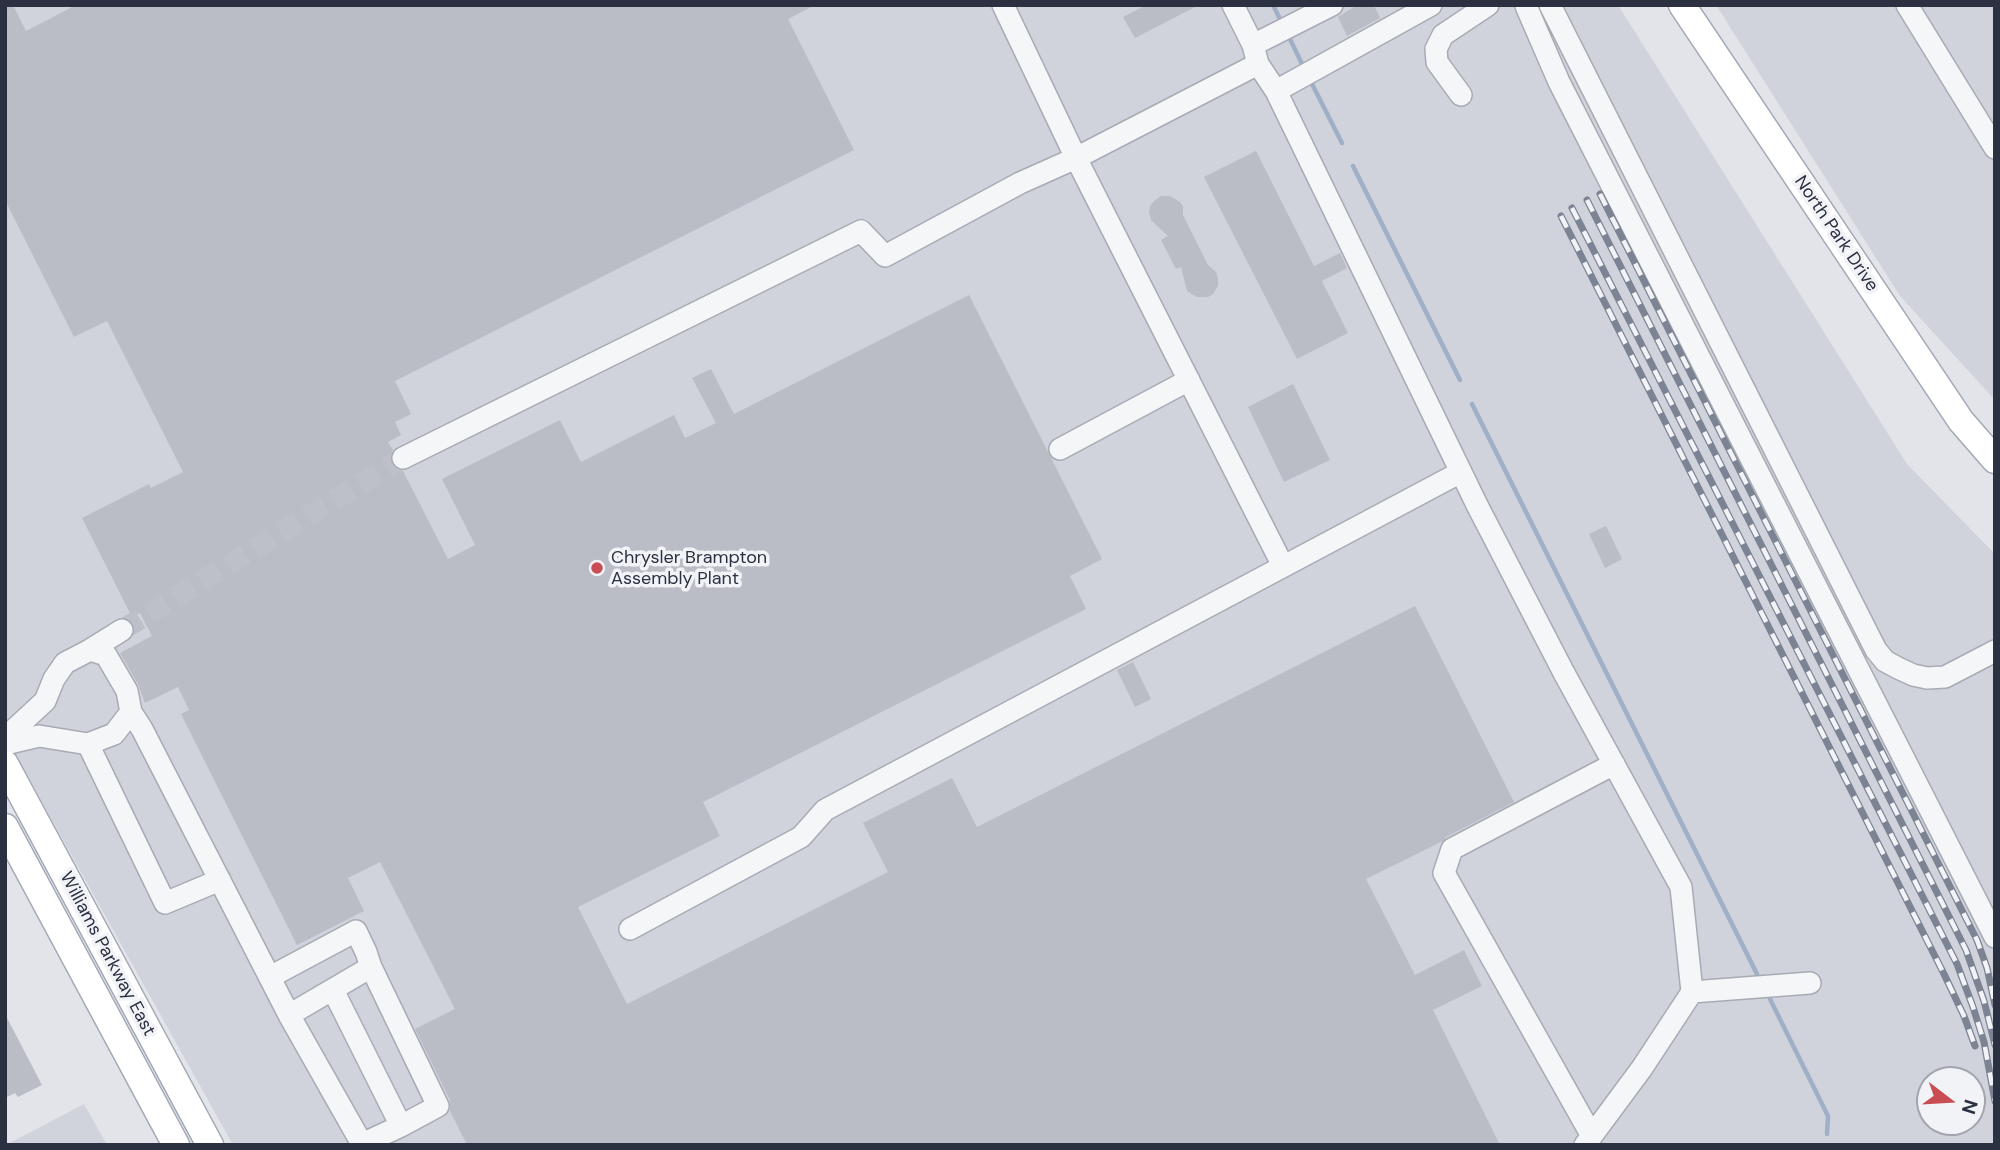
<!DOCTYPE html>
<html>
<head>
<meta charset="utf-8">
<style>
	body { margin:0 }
	#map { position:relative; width:2000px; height:1150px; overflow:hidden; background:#e2e4ea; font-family:"DM Sans",sans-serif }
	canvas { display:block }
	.frame { position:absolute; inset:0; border:7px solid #2b3141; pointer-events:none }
	.north { position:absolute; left:1916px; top:1066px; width:70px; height:70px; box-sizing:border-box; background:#f2f3f7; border:2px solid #a2a5ae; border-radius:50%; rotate:107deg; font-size:19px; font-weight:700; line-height:28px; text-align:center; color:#2b3141 }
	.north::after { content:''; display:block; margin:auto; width:24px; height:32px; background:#c84e54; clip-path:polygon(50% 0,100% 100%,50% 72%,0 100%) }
</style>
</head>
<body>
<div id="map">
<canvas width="2000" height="1150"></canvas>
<div class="frame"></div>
<div class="north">N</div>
</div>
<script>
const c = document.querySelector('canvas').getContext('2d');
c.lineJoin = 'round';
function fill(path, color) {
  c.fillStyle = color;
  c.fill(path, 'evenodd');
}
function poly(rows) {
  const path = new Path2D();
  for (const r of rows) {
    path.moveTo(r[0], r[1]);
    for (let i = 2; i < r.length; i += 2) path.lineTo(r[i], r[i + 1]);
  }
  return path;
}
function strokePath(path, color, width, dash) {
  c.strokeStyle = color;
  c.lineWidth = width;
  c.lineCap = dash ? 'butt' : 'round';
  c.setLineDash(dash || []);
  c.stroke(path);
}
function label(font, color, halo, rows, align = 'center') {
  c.font = font + ' "DM Sans",sans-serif';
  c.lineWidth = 7;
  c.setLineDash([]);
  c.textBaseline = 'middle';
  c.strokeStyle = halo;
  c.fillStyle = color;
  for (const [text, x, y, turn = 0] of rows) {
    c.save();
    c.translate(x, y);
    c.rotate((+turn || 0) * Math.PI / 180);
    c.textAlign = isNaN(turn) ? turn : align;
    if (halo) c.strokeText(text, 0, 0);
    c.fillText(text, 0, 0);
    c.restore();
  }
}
fill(poly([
	[5,5,1618,5,1907,464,1995,554,1995,1145,233,1145,5,736],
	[1930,1080,1972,1080,1972,1122,1930,1122],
	[1716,5,1995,5,1995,400,1900,296],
	[84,1104,107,1145,6,1145]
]), '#d0d3dc');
strokePath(poly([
	[1273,5,1281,21],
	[1289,37,1303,66],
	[1311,82,1342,143],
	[1353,166,1460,380],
	[1472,404,1757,974],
	[1770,999,1828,1116,1827,1134]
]), '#9fafc8', 4.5);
fill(poly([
	[5,5,13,5,26,31,76,5,815,5,788,19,854,150,395,381,411,414,395,422,401,435,388,442,393,450,390,456,392,464,396,469,403,471,448,559,475,545,442,479,560,420,581,462,674,415,685,438,716,423,692,378,711,369,734,414,969,295,1102,559,1070,576,1086,609,703,802,720,836,578,907,627,1004,888,872,863,823,952,778,977,827,1415,606,1514,802,1446,837,1443,841,1366,879,1415,975,1464,950,1482,986,1433,1010,1500,1145,467,1145,450,1111,450,1100,415,1029,455,1009,380,862,348,878,364,911,297,945,181,714,189,710,178,687,145,703,138,684,120,653,152,636,140,613,132,617,82,518,149,484,151,488,183,472,107,321,74,337,5,200],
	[1146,5,1199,5,1135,38,1123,17],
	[1357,5,1374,5,1380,18,1347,36,1338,17],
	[1256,151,1314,266,1340,253,1347,268,1322,281,1348,333,1297,359,1204,177],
	[1161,196,1170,196,1180,202,1183,207,1183,215,1208,265,1216,272,1218,278,1218,286,1213,294,1208,297,1197,297,1187,291,1181,267,1176,269,1161,240,1168,236,1151,220,1149,212,1150,206,1154,201],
	[1293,384,1330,460,1284,482,1248,407],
	[1606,526,1622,559,1605,568,1589,534],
	[1133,662,1151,699,1135,707,1117,670],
	[5,1014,42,1085,18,1097,15,1093,5,1098]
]), '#babdc6');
strokePath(poly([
	[122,630,403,458]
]), '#bdc0c8', 21, [21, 10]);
const minor = poly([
	[1003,5,1076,158,1283,566],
	[1233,5,1253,45,1258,64,1276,91,1477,505],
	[1550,5,1876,650,1885,661,1898,668,1913,675,1927,678,1945,677,1995,651],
	[1907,5,1995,148],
	[1526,6,1559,82,1995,937],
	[1253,45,1332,5],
	[1276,91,1431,5],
	[1461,95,1437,62,1436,49,1443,35,1488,5],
	[1060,449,1189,380],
	[403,458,861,231,885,256,1020,183,1076,158,1258,64],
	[90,650,122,630],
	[1564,673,1681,887,1692,992,1642,1068,1585,1145],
	[131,712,142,729,289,1015,362,1144,401,1126,438,1106,371,967,289,1015],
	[5,738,45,701,54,679,65,663,90,650,106,655,127,691,131,712,114,734,88,744,39,736,5,744],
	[88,744,165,903,220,880],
	[630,929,801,837,825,810,1461,472],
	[270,977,356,931,366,952,371,967],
	[333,990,401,1126],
	[1692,992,1810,983],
	[1592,1136,1444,873,1452,849,1614,764]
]);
const major = poly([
	[1682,5,1961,421,1995,460],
	[5,764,210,1145],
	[5,827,176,1145]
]);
strokePath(minor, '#a7abb4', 24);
strokePath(major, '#a2a8b5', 29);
strokePath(minor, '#f5f6f8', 21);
strokePath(major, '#fff', 26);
const rail = poly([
	[1600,194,1977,940,1987,968,1995,1005],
	[1587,200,1966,950,1984,1001,1995,1045],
	[1572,208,1957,964,1973,1007,1984,1042,1995,1101],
	[1561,216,1944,974,1964,1016,1975,1046]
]);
strokePath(rail, '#7c8393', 7);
strokePath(rail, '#f2f3f7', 4.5, [13]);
const minorBridge = poly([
	[1477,505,1564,673]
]);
strokePath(minorBridge, '#a7abb4', 24, []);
strokePath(minorBridge, '#f5f6f8', 21);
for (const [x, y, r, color] of [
	[597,568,7,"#c84e54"]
]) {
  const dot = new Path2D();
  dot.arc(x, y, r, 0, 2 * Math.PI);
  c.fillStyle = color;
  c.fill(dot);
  strokePath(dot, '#f2f3f7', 2.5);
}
label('18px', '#2b3141', '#f2f3f7', [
	["North Park Drive",1836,234,56],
	["Williams Parkway East",107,954,62]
]);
label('18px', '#2b3141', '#f2f3f7', [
	["Chrysler Brampton",611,558],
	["Assembly Plant",611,579]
], 'left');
</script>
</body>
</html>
